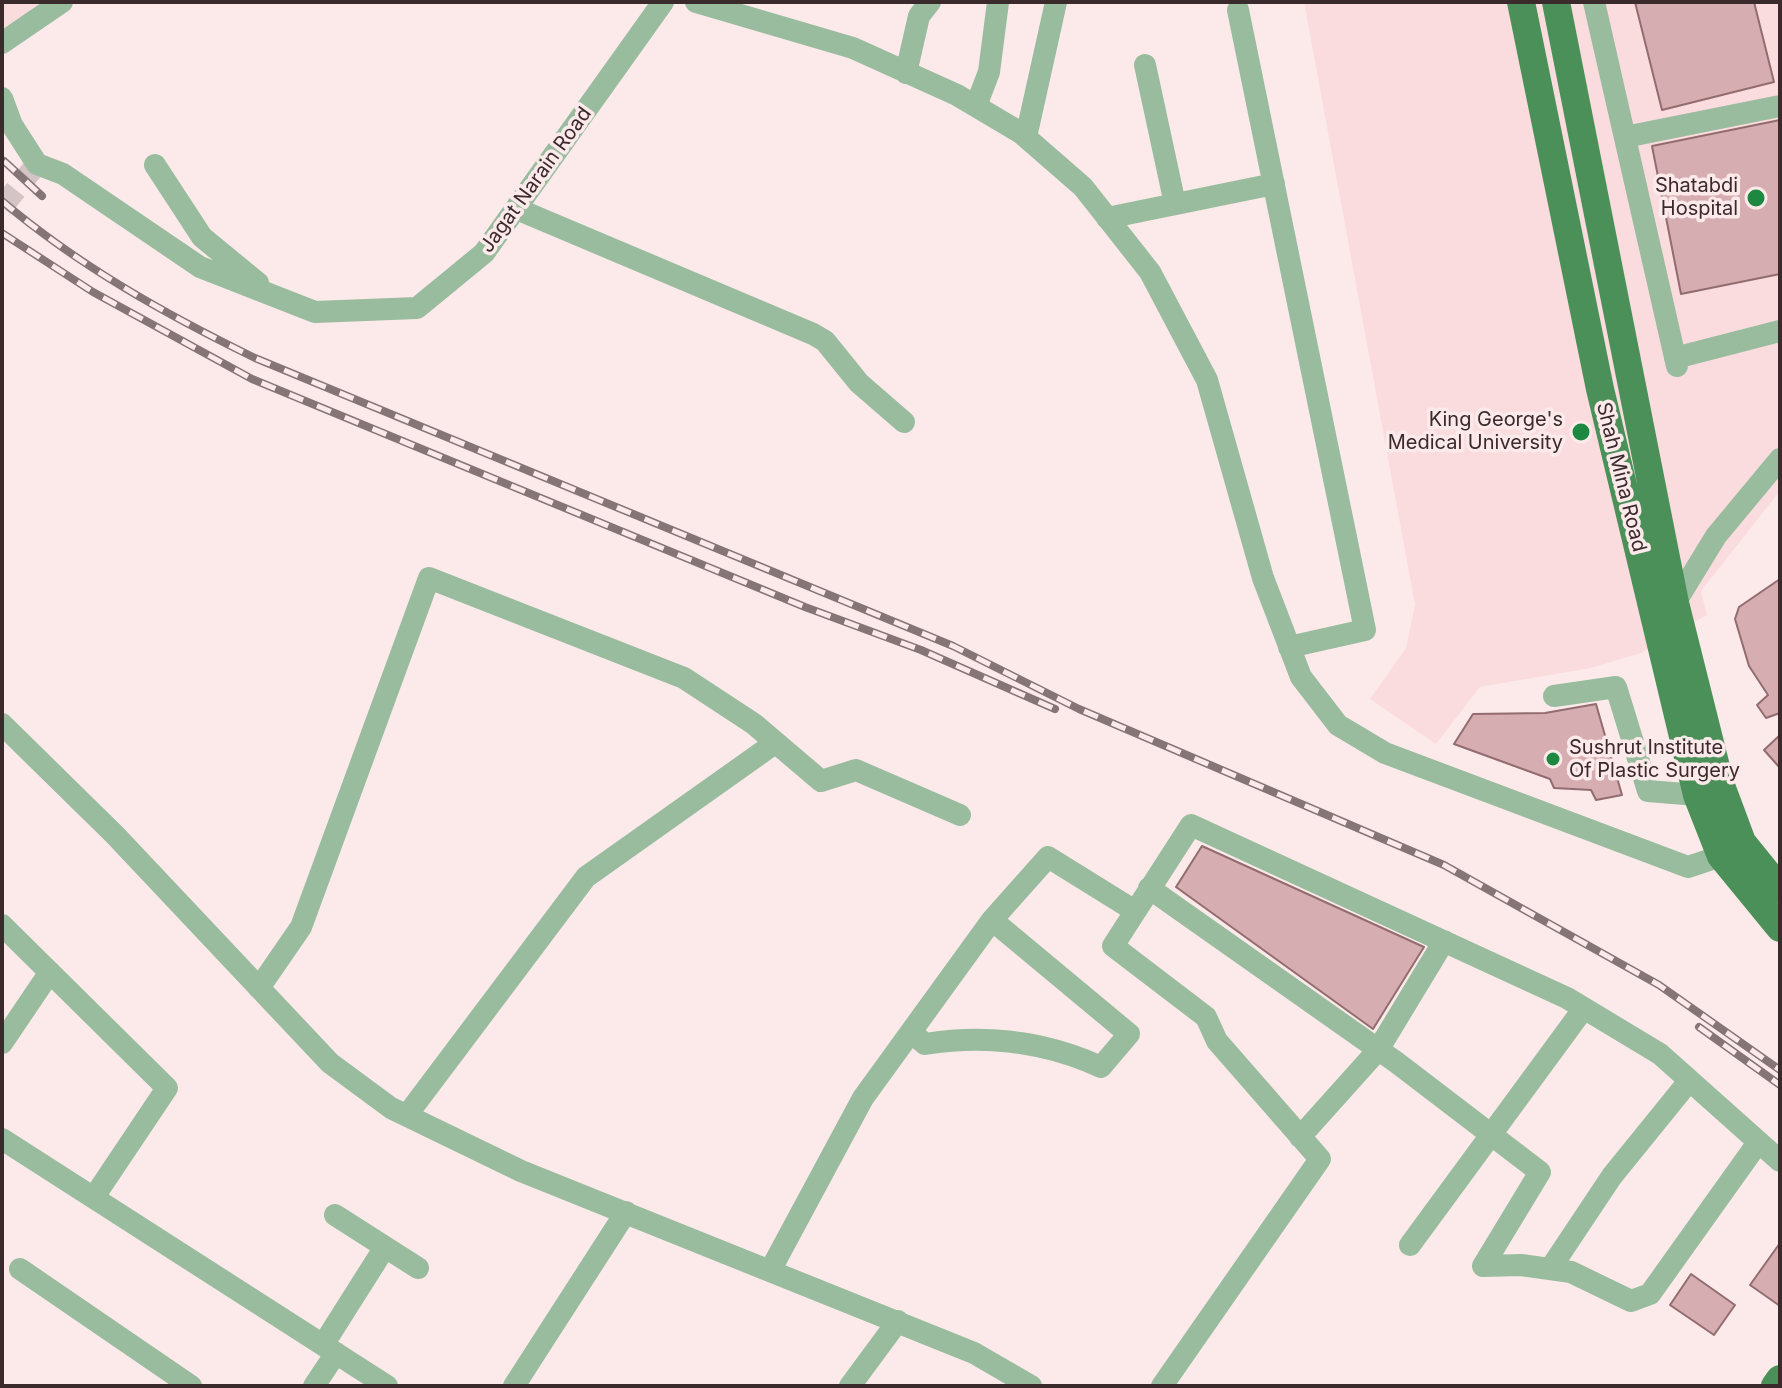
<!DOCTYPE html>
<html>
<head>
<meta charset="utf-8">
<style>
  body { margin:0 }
  #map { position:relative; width:1782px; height:1388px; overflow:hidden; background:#fceaeb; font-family:Inter,sans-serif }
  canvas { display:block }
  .frame { position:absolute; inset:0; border:4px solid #3a2a2b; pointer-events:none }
</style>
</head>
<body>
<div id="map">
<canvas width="1782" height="1388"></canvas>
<div class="frame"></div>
</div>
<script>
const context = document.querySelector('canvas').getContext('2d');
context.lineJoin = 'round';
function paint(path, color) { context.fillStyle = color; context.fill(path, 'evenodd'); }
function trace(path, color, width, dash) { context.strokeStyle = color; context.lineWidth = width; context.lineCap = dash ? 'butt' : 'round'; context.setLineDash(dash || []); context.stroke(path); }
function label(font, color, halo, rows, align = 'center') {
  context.font = font + ' Inter,sans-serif'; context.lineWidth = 7; context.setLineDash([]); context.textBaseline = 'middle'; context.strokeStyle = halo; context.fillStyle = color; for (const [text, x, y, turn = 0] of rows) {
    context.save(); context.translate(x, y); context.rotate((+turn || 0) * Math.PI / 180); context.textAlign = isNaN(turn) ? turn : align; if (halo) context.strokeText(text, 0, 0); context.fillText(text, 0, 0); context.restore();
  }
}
paint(new Path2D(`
  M2,2H45L2,29Z
  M1304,2H1780V491L1701,591L1707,615L1641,653L1591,668L1480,687L1436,744L1370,699L1406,648L1415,605Z`), '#fbdcde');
const building = new Path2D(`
  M1635,2H1754L1774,82L1662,110Z
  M1780,120V274L1681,294L1652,146Z
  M1780,579V713L1766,718L1757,705L1768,695L1749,666L1735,619L1739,607Z
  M1596,704L1622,795L1596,800L1591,790L1554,788L1550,779L1454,744L1473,714L1545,713Z
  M1780,735V768L1764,750Z
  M1202,846L1424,947L1373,1029L1176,887Z
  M1780,1243V1306L1750,1285Z
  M1691,1274L1735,1305L1714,1335L1670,1305Z`);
paint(building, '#d6adb0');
trace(building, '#926c6f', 2);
trace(new Path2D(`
  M2,207L32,170`), '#d5c4c5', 22, [22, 11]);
trace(new Path2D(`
  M696,2L853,48L957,95L1021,133L1083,187L1150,272L1207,380L1263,578L1301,677L1338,725L1385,753L1688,867L1721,856L1734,847
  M1594,2L1677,366
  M1238,10L1365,630L1289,647
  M2,43L62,2
  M1145,65L1175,204
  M906,73L919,16L930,2
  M2,98L12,125L37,164
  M976,106L989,72L998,2
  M1026,137L1056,2
  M1625,137L1780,106
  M37,164L63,174L200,267L315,312L417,308L484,253L663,2
  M155,165L202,237L258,283
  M517,209L813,334L825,341L859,383L904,422
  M1107,218L1274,184
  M1675,358L1780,331
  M1670,606L1675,603L1716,536L1780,459
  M1554,696L1616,687L1648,791L1697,795
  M2,724L115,835L330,1063L391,1108L521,1171L974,1353L1031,1386
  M1149,888L1396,1062L1540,1172L1483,1266
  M2,925L167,1088L94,1197
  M259,988L301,927L429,578L684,678L754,724L821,781L856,770L960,815
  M912,1033L925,1044C987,1034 1044,1041 1101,1067L1129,1034L992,920L1048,857L1135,911
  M2,1043L50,972
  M407,1115L586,877L775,743
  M1300,1137L1378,1050L1444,941
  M2,1139L387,1386
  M335,1215L418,1268
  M1410,1245L1584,1008
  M1483,1266L1521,1265L1571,1272L1631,1301L1650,1294L1757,1144
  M20,1269L191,1386
  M771,1269L863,1098L992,920
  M1550,1269L1612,1176L1689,1081
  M323,1345L385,1247
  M314,1386L336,1353
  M514,1386L626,1212
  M850,1386L898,1321
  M1162,1386L1320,1159L1217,1041L1206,1017L1113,946L1191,825L1567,998L1660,1054L1780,1161`), '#99bc9e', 22);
trace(new Path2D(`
  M1521,2L1600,389L1697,795L1721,856L1780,928
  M1556,2L1675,603L1720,783L1742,842L1780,889
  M1775,1386L1780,1379`), '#4b9059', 28);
const rail = new Path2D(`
  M4,161L42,196
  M2,201C79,266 165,314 255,358L953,646L1079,709L1444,865L1659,985L1780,1070
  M2,233L93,292L252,379L805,607L921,650L1055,709
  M1699,1027L1780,1085`);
trace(rail, '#867576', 8);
trace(rail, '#fceaeb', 5, [15]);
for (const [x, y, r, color] of [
  [1756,198,10,"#1d8940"],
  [1581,432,10,"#1d8940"],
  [1553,759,8,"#1d8940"]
]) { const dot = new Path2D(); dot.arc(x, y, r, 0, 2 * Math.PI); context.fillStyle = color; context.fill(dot); trace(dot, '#fceaeb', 3); }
label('20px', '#3a2a2b', '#fceaeb', [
  ["Jagat Narain Road",536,180,-54],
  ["Shah Mina Road",1621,477,76]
]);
label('20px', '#3a2a2b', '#fceaeb', [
  ["Shatabdi",1738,186],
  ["Hospital",1738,209],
  ["King George's",1563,420],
  ["Medical University",1563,443],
  ["Sushrut Institute",1569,748,"left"],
  ["Of Plastic Surgery",1569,771,"left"]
], 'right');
</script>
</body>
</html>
